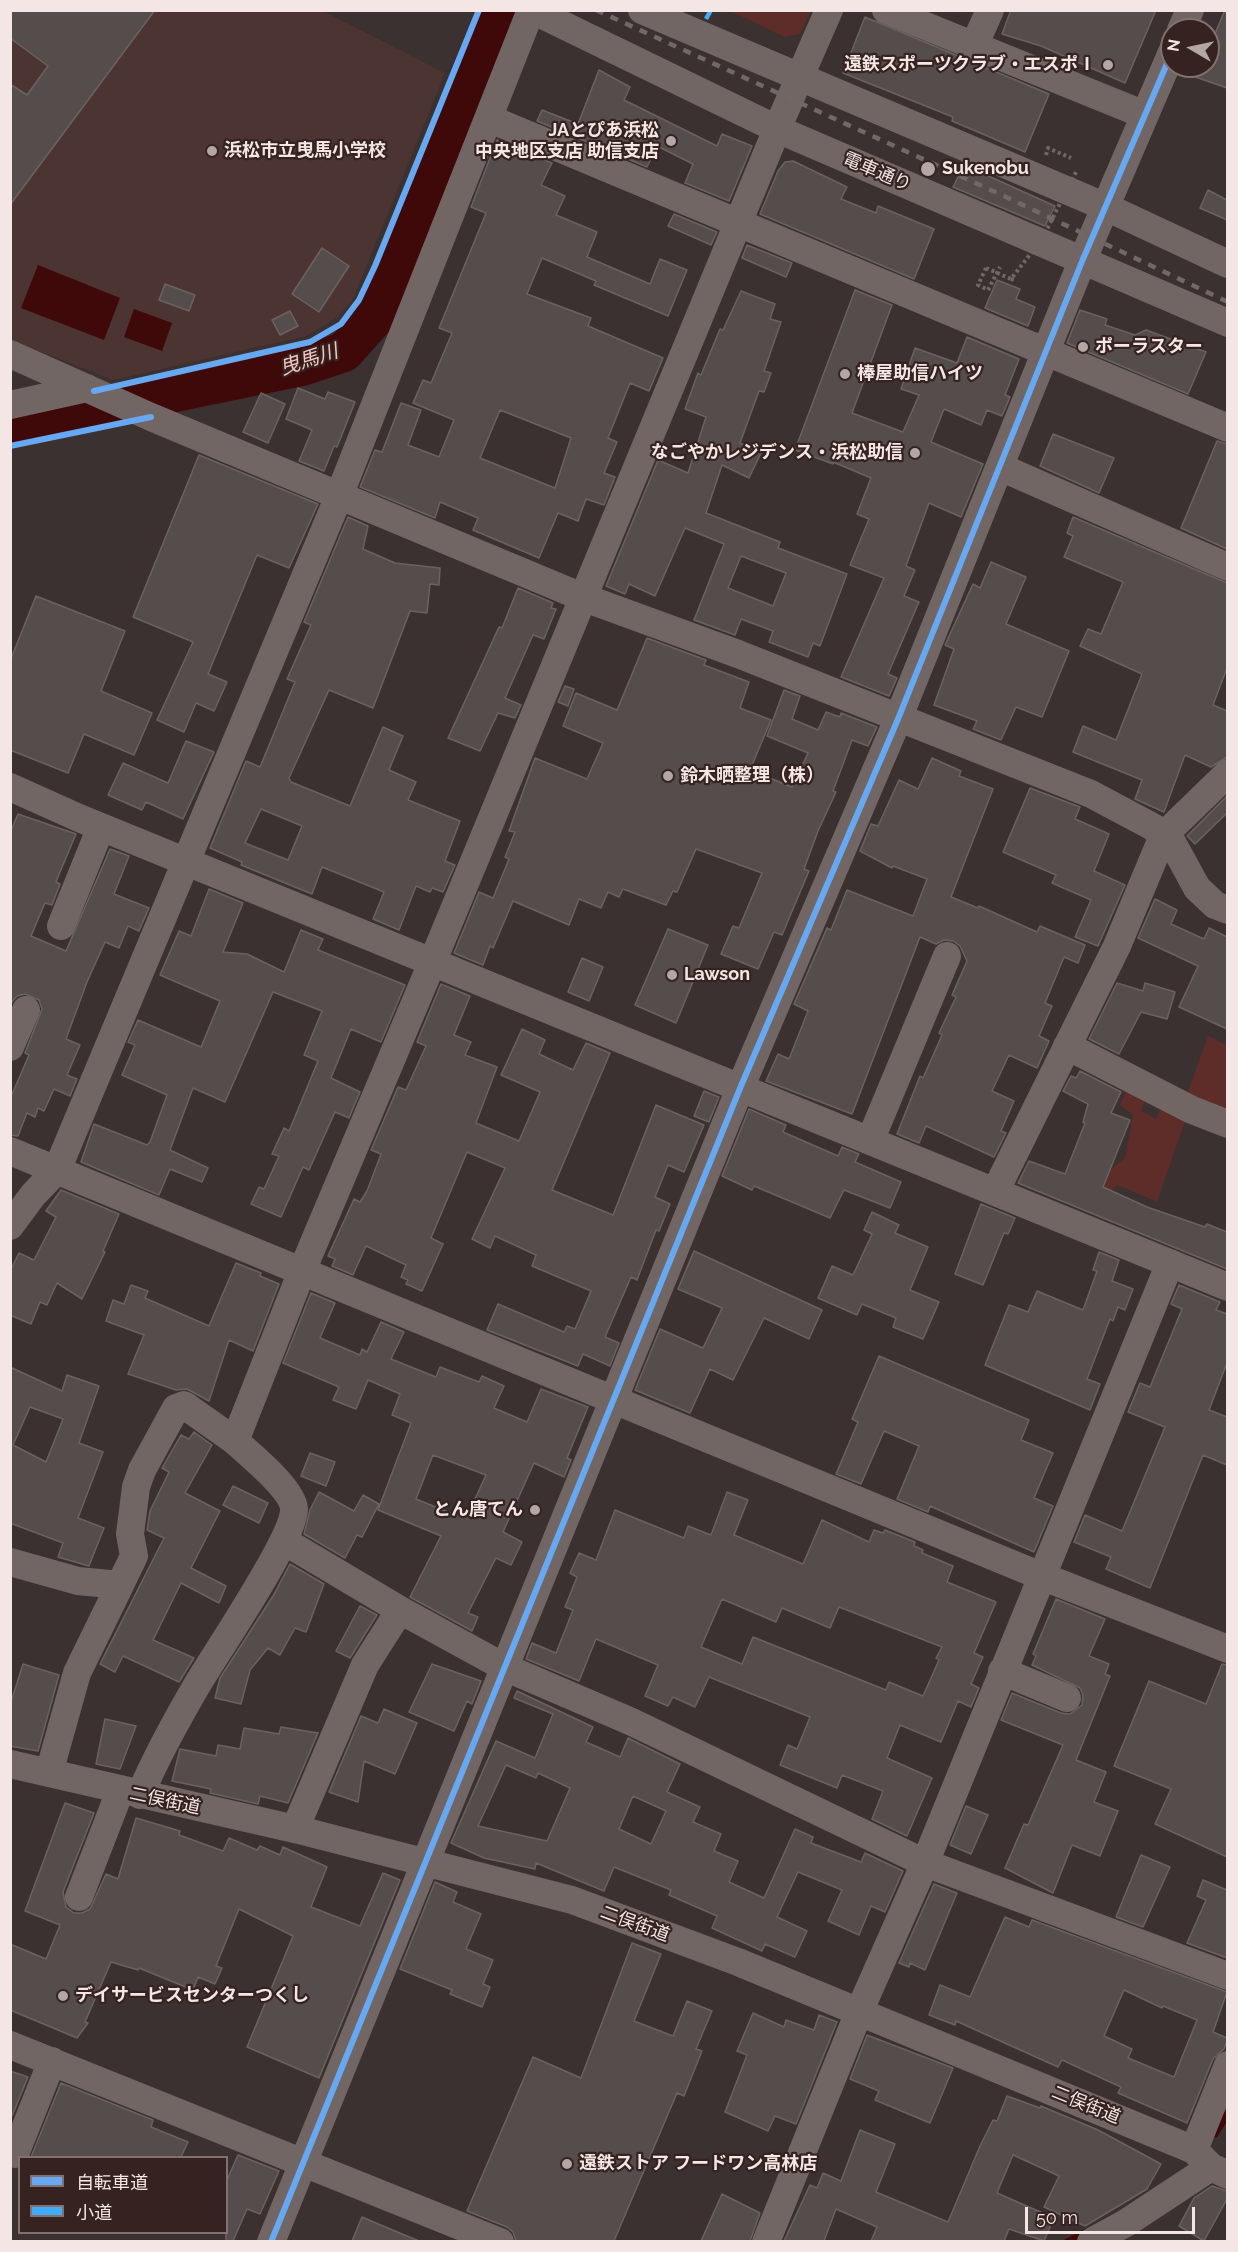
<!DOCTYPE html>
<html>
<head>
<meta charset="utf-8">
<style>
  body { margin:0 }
  #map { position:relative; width:1238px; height:2252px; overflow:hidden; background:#3b3130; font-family:Raleway,"Noto Sans JP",sans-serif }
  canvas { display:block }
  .frame { position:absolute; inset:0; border:12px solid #f3e6e4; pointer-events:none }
  .legend { position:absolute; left:18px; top:2156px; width:210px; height:78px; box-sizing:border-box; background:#362321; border:2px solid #82716f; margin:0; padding:8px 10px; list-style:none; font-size:18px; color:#f3e6e4 }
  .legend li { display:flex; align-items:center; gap:12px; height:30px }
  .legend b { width:30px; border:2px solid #82716f }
  .north { position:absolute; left:1160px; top:18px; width:60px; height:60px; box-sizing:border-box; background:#362321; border:2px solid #82716f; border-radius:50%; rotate:279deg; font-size:16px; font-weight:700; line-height:24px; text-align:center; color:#f3e6e4 }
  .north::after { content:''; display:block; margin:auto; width:21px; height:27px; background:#b3a7a5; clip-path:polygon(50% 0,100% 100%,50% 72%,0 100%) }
  .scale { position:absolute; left:1025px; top:2207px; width:170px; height:27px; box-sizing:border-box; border:3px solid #f3e6e4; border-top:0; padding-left:8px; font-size:18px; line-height:21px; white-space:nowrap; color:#f3e6e4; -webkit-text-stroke:4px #362321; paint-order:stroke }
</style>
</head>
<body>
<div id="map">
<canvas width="1238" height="2252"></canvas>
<div class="frame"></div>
<ul class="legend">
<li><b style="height:8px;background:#66a8f1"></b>自転車道</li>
<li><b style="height:8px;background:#42abf6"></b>小道</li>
</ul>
<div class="north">N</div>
<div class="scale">50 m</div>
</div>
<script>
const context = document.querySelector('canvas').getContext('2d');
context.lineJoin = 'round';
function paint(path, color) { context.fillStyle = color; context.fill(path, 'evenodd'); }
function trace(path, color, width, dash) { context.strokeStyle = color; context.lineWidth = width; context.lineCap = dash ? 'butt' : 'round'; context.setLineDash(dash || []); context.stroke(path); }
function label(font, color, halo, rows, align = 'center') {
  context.font = font + ' Raleway,"Noto Sans JP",sans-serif'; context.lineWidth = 4.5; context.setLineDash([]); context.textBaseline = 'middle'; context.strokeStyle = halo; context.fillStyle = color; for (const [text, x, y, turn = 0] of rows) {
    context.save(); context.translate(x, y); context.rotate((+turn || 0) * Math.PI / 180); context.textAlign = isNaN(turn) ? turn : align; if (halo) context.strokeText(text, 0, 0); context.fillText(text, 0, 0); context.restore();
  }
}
paint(new Path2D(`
  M10,11H323L445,73L353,299L338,317L306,336L113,380L11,340Z`), '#4c3432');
paint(new Path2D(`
  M730,11L811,10V11L800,34L785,37Z
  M1208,1036L1227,1045V1115L1186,1097Z
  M1130,1083L1146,1097L1141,1111L1156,1119L1164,1102L1187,1115L1157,1202L1118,1185L1110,1191L1091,1186L1125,1158L1133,1115L1120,1105Z`), '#5e2d29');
paint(new Path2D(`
  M38,265L120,298L104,340L21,308Z
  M134,309L172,323L162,351L124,337Z`), '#3f090a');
trace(new Path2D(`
  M1215,2134L1228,2113
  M1067,2242L1086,2232`), '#3f090a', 7);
trace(new Path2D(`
  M10,426L302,366L344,352L378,314L502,10`), '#3f090a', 40);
const building = new Path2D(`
  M10,10H155L10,205V84L27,95L48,66L10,38Z
  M1011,10H1156L1125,83L1041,46L1002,34Z
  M1225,10H1227V88L1181,72L1184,66H1208V50Z
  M865,17L1049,94L1025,152L952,121L953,117L843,73Z
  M599,70L630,87L624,100L717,146L722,134L752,146L729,201L685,183L693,164L657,146L647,167L537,121L542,110L578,124Z
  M497,140L552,163L541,185L565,196L556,215L597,232L587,257L650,284L660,259L687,270L668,316L594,285L596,281L542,258L527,294L591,318L588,326L663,358L649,391L630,383L608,438L617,442L604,473L615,477L604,505L586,499L578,521L558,513L539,558L473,530L478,518L440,502L435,518L360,487L375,450L382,452L401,403L421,410L408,445L439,457L454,420L413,403L423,380L431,383L452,333L439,328L486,213L471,207ZM500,410L571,438L555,488L480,458Z
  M793,161L847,187L841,199L876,213L878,206L934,229L914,279L760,214L778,171L785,162Z
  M964,165L1055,206L1045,226L953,187Z
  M1208,190L1227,200V220L1200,208Z
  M674,214L717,232L711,245L668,226Z
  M747,245L792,263L786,277L742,258Z
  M322,248L349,266L319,312L292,294Z
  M997,280L1020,289L1016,299L1035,307L1028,326L985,308Z
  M165,284L195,295L189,311L159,300Z
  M855,290L892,305L852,413L903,432L919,395L901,389L915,348L957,363L967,337L1019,359L1005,395L1010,397L1002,416L987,410L981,425L944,409L931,442L983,464L961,517L929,503L906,566L915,570L904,596L919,602L888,674L897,678L889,696L841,677L884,578L850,565L869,519L857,514L871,478L833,462V464L795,450Z
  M741,291L775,304L770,319L781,322L764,371L771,373L764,392L759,391L740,443L761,453L749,478L722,465L706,513L780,542L778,548L847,574L820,646L813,643L808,657L769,642L773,631L741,619L735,635L694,620L724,544L685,528L655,596L629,584L625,594L606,586L658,460L688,473L706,417L685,409L698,373L701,375L720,329L723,330ZM741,556L786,573L773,606L728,588Z
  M1080,310L1107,319L1105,325L1135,335L1146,330L1206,352L1188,394L1067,343Z
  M290,311L298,326L280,335L272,320Z
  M298,388L325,399L328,392L355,402L337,447L334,446L324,471L299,461L312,430L286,419Z
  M261,393L285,404L268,443L243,432Z
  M1053,434L1114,458L1099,493L1040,466Z
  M1217,441L1227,444V549L1181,528Z
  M199,455L318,504L289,568L257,555L208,674L227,682L214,711L196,703L184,732L157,720L193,642L133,617Z
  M348,517L368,526L363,549L395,563L440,568L439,585L430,584L427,613L410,611L373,708L329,690L289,778L291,782L350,806L383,727L403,736L389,770L416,782L408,800L460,821L445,861L455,865L443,892L432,888L430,892L416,886L399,930L373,919L384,892L322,867L312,894L241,865L242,862L210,848L246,761L260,767L279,721L295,682L287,679L311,625L304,622ZM261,809L302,826L288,860L245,843Z
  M1073,517L1227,583V668L1213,705L1227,711V757L1211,767L1185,755L1164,812L1135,799L1142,780L1073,752L1083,726L1116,740L1142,674L1080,646L1088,629L1101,634L1123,582L1064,557L1073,536L1067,533Z
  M991,562L1026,577L1006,624L1069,651L1042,717L1016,707L1001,740L973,729L977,721L934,705L954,649L945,645L973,584L980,588Z
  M518,588L553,603L551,608L556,609L544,639L533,635L505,698L521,705L515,718L498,713L480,751L448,738L499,627L502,628Z
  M36,596L125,631L101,691L152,713L134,755L84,734L68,773L10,750V661Z
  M647,638L706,660L704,665L749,682L740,708L771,720L750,770L792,787L808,753L767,736L784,690L800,696L792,719L818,730L826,712L840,717L841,713L877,727L868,746L852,740L833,791L836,792L818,831L804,869L809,871L782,935L774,932L758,969L721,954L733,926L739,928L762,873L696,849L677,892L673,891L666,905L623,889L619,897L608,892L601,908L579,899L569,925L513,901L493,948L490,946L483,965L454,953L479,892L493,898L509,859L505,857L515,832L509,831L535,758L587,779L603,743L563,726L576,693L617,710Z
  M565,686L574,689L568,706L558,702Z
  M186,741L214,752L183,819L146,802L142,810L108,795L123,763L168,783Z
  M932,758L961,771L959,776L993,789L951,897L978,908L979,906L1037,932L1040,926L1085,945L1078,963L1064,957L1045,1003L1052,1006L1039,1036L1049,1041L1037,1068L1009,1055L992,1091L1014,1101L1001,1131L1006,1133L994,1157L926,1126L919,1143L897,1134L920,1076L923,1078L942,1035L939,1033L956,997L952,995L967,961L960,946L953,941L944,940L936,944L920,937L852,1114L766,1081L778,1054L789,1059L808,1011L794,1004L827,928L831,930L847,890L913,916L927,879L893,866L892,868L860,851L871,824L878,826L899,780L918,789Z
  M1030,788L1080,807L1075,819L1109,834L1094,871L1125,885L1098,946L1075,937L1091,900L1052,883L1056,875L1003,852Z
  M1227,796V813L1195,844L1187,836Z
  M18,814L76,834L60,872L56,882L60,884L52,905L45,903L31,936L66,951L110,849L129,856L114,894L149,908L139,931L128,926L119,948L105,942L87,982L66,1039L80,1045L67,1075L77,1079L70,1096L54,1089L44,1111L38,1108L35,1117L27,1113L18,1136L10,1135V1099L29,1055L25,1053L42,1009L39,1000L25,994L17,996L10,1004V833Z
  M209,889L243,903L223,952L247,954L284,972L301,930L323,939L318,950L405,985L381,1042L351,1029L331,1078L360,1092L349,1118L335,1112L309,1170L303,1167L281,1217L251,1204L259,1187L264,1189L279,1156L272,1154L284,1128L289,1131L318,1061L304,1055L322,1011L273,992L225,1102L193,1088L170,1150L208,1168L202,1182L170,1169L159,1195L81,1162L94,1124L147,1145L150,1142L167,1095L122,1075L135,1045L128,1042L138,1020L201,1047L220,1001L160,975L179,931L191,936Z
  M1155,899L1177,910L1171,924L1204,939L1209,928L1227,937V1029L1179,1007L1198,966L1138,938Z
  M668,929L708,945L676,1023L635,1005Z
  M582,958L603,967L589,1001L568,992Z
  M1117,983L1143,991L1145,983L1175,992L1167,1019L1141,1012L1119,1054L1089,1039Z
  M441,984L470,996L454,1035L471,1042L465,1055L497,1067L476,1123L519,1141L540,1092L501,1075L522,1029L545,1040L539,1054L573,1070L586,1043L610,1053L552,1190L613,1215L656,1105L704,1125L684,1172L668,1165L655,1197L670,1204L659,1231L656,1230L637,1280L631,1277L605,1337L619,1343L610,1366L583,1354L578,1366L487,1330L498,1304L564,1332L567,1326L575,1329L591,1291L532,1266L536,1255L495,1236L490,1248L472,1239L505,1168L467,1152L431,1238L443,1244L422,1291L406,1284L408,1280L401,1277L406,1265L366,1246L353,1275L332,1266L335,1259L328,1256L354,1199L360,1202L367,1191L381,1154L371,1150L398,1087L406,1090L426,1046L417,1042Z
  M1080,1071L1121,1092L1111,1113L1130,1120L1103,1187L1147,1207L1205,1227L1207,1224L1227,1232V1269L1018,1183L1029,1161L1065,1174L1085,1123L1083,1122L1088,1104L1063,1091L1071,1076L1076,1078Z
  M704,1091L719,1097L709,1122L694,1116Z
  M749,1109L786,1125L783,1132L838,1156L842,1147L859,1154L855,1162L901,1182L890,1208L844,1190L830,1218L754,1186L752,1190L722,1176Z
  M61,1190L119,1214L103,1251L105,1252L82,1299L57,1283L47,1305L40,1302L31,1324L10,1315V1271L19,1253L34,1260L56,1217L46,1211Z
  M981,1204L1015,1218L1008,1234L1004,1233L983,1285L955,1274Z
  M872,1212L899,1225L895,1233L928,1247L910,1290L939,1302L923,1339L893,1327L896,1318L862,1304L857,1315L818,1298L832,1266L853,1275L872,1234L864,1230Z
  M694,1251L822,1310L809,1339L764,1318L733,1380L710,1369L690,1413L635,1390L660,1329L703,1348L722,1308L678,1289Z
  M1099,1252L1119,1260L1112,1281L1133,1289L1125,1310L1118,1307L1113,1321L1110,1319L1087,1379L1100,1384L1090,1410L985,1365L1009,1305L1028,1312L1037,1291L1083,1310L1097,1271L1093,1270Z
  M236,1263L261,1273L260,1276L279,1284L253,1351L229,1340L209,1401L187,1389L176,1390L128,1374L144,1335L106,1321L113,1300L124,1304L131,1285L148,1291L145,1298L209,1326Z
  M1179,1285L1220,1302L1216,1310L1227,1314V1363L1209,1410L1227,1417V1465L1203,1455L1150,1588L1106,1569L1111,1557L1074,1542L1085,1515L1122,1531L1165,1427L1128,1412L1140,1383L1150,1387L1182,1309L1171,1304Z
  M311,1293L335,1303L320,1338L360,1355L362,1349L367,1352L381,1322L404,1332L391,1359L436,1377L440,1367L479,1382L482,1376L504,1386L494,1408L527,1422L541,1389L588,1407L567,1458L571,1460L564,1477L534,1463L503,1532L522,1542L511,1565L496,1558L468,1613L478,1617L472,1631L410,1597L441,1536L378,1510L411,1423L392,1415L400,1394L368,1380L356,1409L333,1400L339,1387L283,1363ZM433,1455L486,1475L469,1512L457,1506L453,1514L416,1499Z
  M879,1356L1029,1420L1021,1440L1053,1453L1034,1498L1053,1506L1034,1552L930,1506L928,1512L897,1499L919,1446L884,1431L861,1484L836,1474L858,1422L852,1419Z
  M10,1367L62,1391L67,1375L99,1386L79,1443L103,1452L78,1518L104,1528L89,1566L58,1557L63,1543L10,1523ZM30,1407L63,1419L46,1462L13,1445Z
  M194,1432L212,1445L185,1493L220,1511L191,1568L226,1586L219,1603L181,1583L153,1640L194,1658L179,1682L123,1656L115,1672L100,1664L164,1538L147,1530L150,1511L169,1472L162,1468L181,1435L189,1439Z
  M310,1453L335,1462L326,1486L301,1476Z
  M233,1486L268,1503L259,1523L223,1505Z
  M319,1492L354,1511L363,1495L379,1504L362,1537L357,1535L345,1558L304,1534L310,1510Z
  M727,1492L748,1500L734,1535L803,1564L822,1520L869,1542L874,1530L883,1533L885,1530L915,1542L914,1546L923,1550L922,1553L953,1566L947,1582L996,1602L974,1653L983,1657L971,1684L979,1688L971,1707L958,1701L941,1742L900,1725L887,1758L932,1778L907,1836L872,1819L883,1791L842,1775L837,1788L780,1765L788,1745L797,1749L810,1717L709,1677L695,1707L673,1697L668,1706L645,1696L658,1665L596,1639L579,1681L526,1659L532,1643L556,1653L573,1610L565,1607L577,1577L570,1573L579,1553L596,1560L615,1510L684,1538L688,1526L711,1535ZM722,1599L776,1622L782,1608L830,1628L839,1607L942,1647L936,1658L939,1660L923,1696L889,1682L886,1690L753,1637L742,1664L701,1647Z
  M290,1564L324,1584L306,1632L295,1628L280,1655L268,1648L250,1670L241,1704L215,1698L220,1678L273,1596Z
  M1056,1599L1105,1619L1089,1656L1109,1664L1105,1674L1110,1676L1076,1760L1106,1772L1094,1802L1118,1811L1100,1856L1072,1845L1053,1893L1005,1868L1024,1824L1028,1825L1063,1745L1001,1720L1012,1693L1061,1713L1070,1714L1082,1705L1083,1695L1080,1688L1032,1665L1036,1656L1033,1654Z
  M360,1606L377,1615L350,1658L336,1651Z
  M23,1664L59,1675L38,1751L10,1746V1705Z
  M432,1664L481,1681L472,1704L467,1701L454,1731L409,1712Z
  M1222,1664L1227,1665V1857L1155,1824L1171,1789L1114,1766L1149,1681L1206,1704Z
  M517,1691L593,1727L586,1742L620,1757L628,1738L680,1764L667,1792L700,1807L693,1822L721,1834L714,1851L738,1861L729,1882L764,1898L795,1829L813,1837L811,1843L861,1862L865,1853L903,1871L885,1912L871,1906L859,1935L828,1921L842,1890L798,1872L777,1917L807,1931L795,1957L765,1944L762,1951L712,1928L717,1916L669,1895L671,1890L614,1867L604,1891L536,1863L535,1869L484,1858L451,1843L496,1741L535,1758L553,1714L514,1698ZM506,1765L536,1778L538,1773L570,1788L547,1841L478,1826ZM633,1796L666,1811L651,1844L619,1829Z
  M384,1709L417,1723L395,1774L364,1761L358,1802L329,1792L361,1716L378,1723Z
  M105,1719L136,1726L120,1769L96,1764Z
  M281,1727L318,1733L288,1803L260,1796L258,1804L210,1793L211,1789L172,1781L180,1749L216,1756L218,1745L240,1749L244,1728L279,1734Z
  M65,1803L94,1813L63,1892L66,1907L74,1913H82L90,1909L106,1874L118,1879L136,1818L180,1831L179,1835L223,1851L229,1838L257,1850L260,1846L280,1855L283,1847L327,1867L311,1907L360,1926L383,1873L400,1880L319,2078L247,2047L293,1936L239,1909L216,1966L222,1968L215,1984L198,1977L193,1990L139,1968L138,1970L111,1962L85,2022L88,2023L77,2038L10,2010V1944L46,1959L60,1925L25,1911Z
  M966,1806L988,1815L971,1854L950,1845Z
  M1141,1855L1170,1867L1143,1927L1116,1917Z
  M1203,1880L1227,1890V1958L1187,1943L1206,1900L1197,1896Z
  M435,1882L457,1892L453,1902L481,1914L466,1949L493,1960L483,1984L490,1987L482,2007L450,1994L452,1990L400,1969Z
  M934,1884L957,1893L925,1970L910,1963L909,1967L899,1963Z
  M1005,1917L1029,1927L1032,1920L1227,1992L1213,2032L1227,2038V2041L1224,2049L1213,2059L1187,2123L1118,2093L1121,2087L1062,2060L1058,2067L956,2021L955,2025L929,2015L940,1985L970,1997ZM1124,1990L1162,2008L1163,2006L1197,2020L1174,2077L1128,2058L1132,2049L1104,2036Z
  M632,1943L661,1954L634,2021L673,2036L687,2001L712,2011L696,2049L702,2051L684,2096L677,2093L614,2241H516L513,2232L507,2227L467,2211L533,2057L581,2078Z
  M753,2013L784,2027L786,2020L814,2030L819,2015L837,2022L796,2124L775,2116L768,2131L725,2112L747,2055L737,2051Z
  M867,2035L953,2068L930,2123L875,2100L879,2091L850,2079Z
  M10,2071L28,2077L12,2116L10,2115Z
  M61,2083L153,2120L151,2127L188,2142L181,2157H31Z
  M1007,2096L1040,2108L1041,2106L1098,2130L1161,2164L1147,2189L1085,2226L1044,2207L1059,2176L1013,2155L997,2193L1054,2218L1044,2241L1009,2229L1004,2241H871L877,2227L836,2209L824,2241H784L810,2185L817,2188L823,2173L841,2181L860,2130L895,2144L876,2192L948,2222L980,2146L993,2120L997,2121Z
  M238,2155L279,2171L260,2214L247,2209L233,2241H226V2182Z
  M1212,2186L1227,2191V2199L1204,2241L1179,2226L1194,2198Z
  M722,2194L760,2213L750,2241H701Z
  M362,2217L383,2226L419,2241H352Z`);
paint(building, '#554d4c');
trace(building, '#6b6260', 1.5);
trace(new Path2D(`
  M1046,155L1048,148L1071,158
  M986,268L978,285L988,290L1000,267
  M1011,279L1014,280`), '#716766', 4, [3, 3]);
trace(new Path2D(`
  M532,10L777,129L1228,323
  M642,10L1106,207L1228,264
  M886,10L1145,115
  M1181,30L1190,10
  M974,46L990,10
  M490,119L1228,428
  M10,354L151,417L582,597L738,654L1091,794L1153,827L1173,844L1197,888L1215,905L1228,910
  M10,405L87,388
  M1000,467L1228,567
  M10,787L79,818L1228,1287
  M61,926L101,827
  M1067,1046L1192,1110L1228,1124
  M10,1047L26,1010
  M870,1141L947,956
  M10,1151L1041,1576L1228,1649
  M995,1192L1117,946L1163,836L1228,773
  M10,1226L33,1195L57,1170L339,496L531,10
  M284,1541L400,1610L365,1665L295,1829
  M10,1562L78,1581L120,1585L134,1556L130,1534L136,1487L142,1470L176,1408L184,1405L235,1441
  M400,1610L504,1667L632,1722L925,1863L1228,1976
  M1002,1671L1067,1698
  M10,1764L295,1829L572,1900L738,1962L1194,2150L1211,2167L1228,2175
  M49,1773L77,1673L120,1585
  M140,1795C156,1757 176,1721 197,1685C215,1654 295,1538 294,1509C293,1489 250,1455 235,1441L302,1271L432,963L777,129L829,10
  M79,1897L120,1791
  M10,2045L500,2242
  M1194,2150L1228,2065
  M15,2154L52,2061
  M271,2242L741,1086L898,719L1083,259L1172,52
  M766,2242L859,2012L925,1863L1170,1263
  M1091,2242L1126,2223L1211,2167`), '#726664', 28);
trace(new Path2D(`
  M596,10L1004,196L1228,302`), '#726867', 4.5, [8, 8]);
trace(new Path2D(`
  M986,268L1011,279L1042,239L1076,172`), '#716766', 4, [3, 3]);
trace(new Path2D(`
  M706,19L711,10`), '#42abf6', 4.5, [9, 4.5]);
trace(new Path2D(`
  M94,391L310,342L341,324L359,300L375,266L479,10
  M10,446L151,417
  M271,2242L741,1086L898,719L1083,259L1172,52`), '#66a8f1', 6);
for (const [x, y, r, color] of [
  [1108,65,6,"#b3a7a5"],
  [671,141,6,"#b3a7a5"],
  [212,151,6,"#b3a7a5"],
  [928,169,8,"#b3a7a5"],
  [1083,347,6,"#b3a7a5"],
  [845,374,6,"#b3a7a5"],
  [915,453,6,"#b3a7a5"],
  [668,776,6,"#b3a7a5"],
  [672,975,6,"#b3a7a5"],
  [535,1510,6,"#b3a7a5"],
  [63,1996,6,"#b3a7a5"],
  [567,2164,6,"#b3a7a5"]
]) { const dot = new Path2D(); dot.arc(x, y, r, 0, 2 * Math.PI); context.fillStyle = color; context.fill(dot); trace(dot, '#362321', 2); }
label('bold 18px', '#f3e6e4', '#362321', [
  ["遠鉄スポーツクラブ・エスポⅠ",1096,65,"right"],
  ["JAとぴあ浜松",659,131,"right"],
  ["中央地区支店 助信支店",659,152,"right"],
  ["浜松市立曳馬小学校",224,151],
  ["Sukenobu",942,169],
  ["ポーラスター",1095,347],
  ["棒屋助信ハイツ",857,374],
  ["なごやかレジデンス・浜松助信",903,453,"right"],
  ["鈴木晒整理（株）",680,776],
  ["Lawson",684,975],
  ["とん唐てん",523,1510,"right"],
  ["デイサービスセンターつくし",75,1996],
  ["遠鉄ストア フードワン高林店",579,2164]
], 'left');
label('18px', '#f3e6e4', '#362321', [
  ["電車通り",877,172,23],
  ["二俣街道",165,1801,12],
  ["二俣街道",635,1924,20],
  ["二俣街道",1086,2105,22]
]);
label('italic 20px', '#f5c6c0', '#362321', [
  ["曳馬川",309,360,-18]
]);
</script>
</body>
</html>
